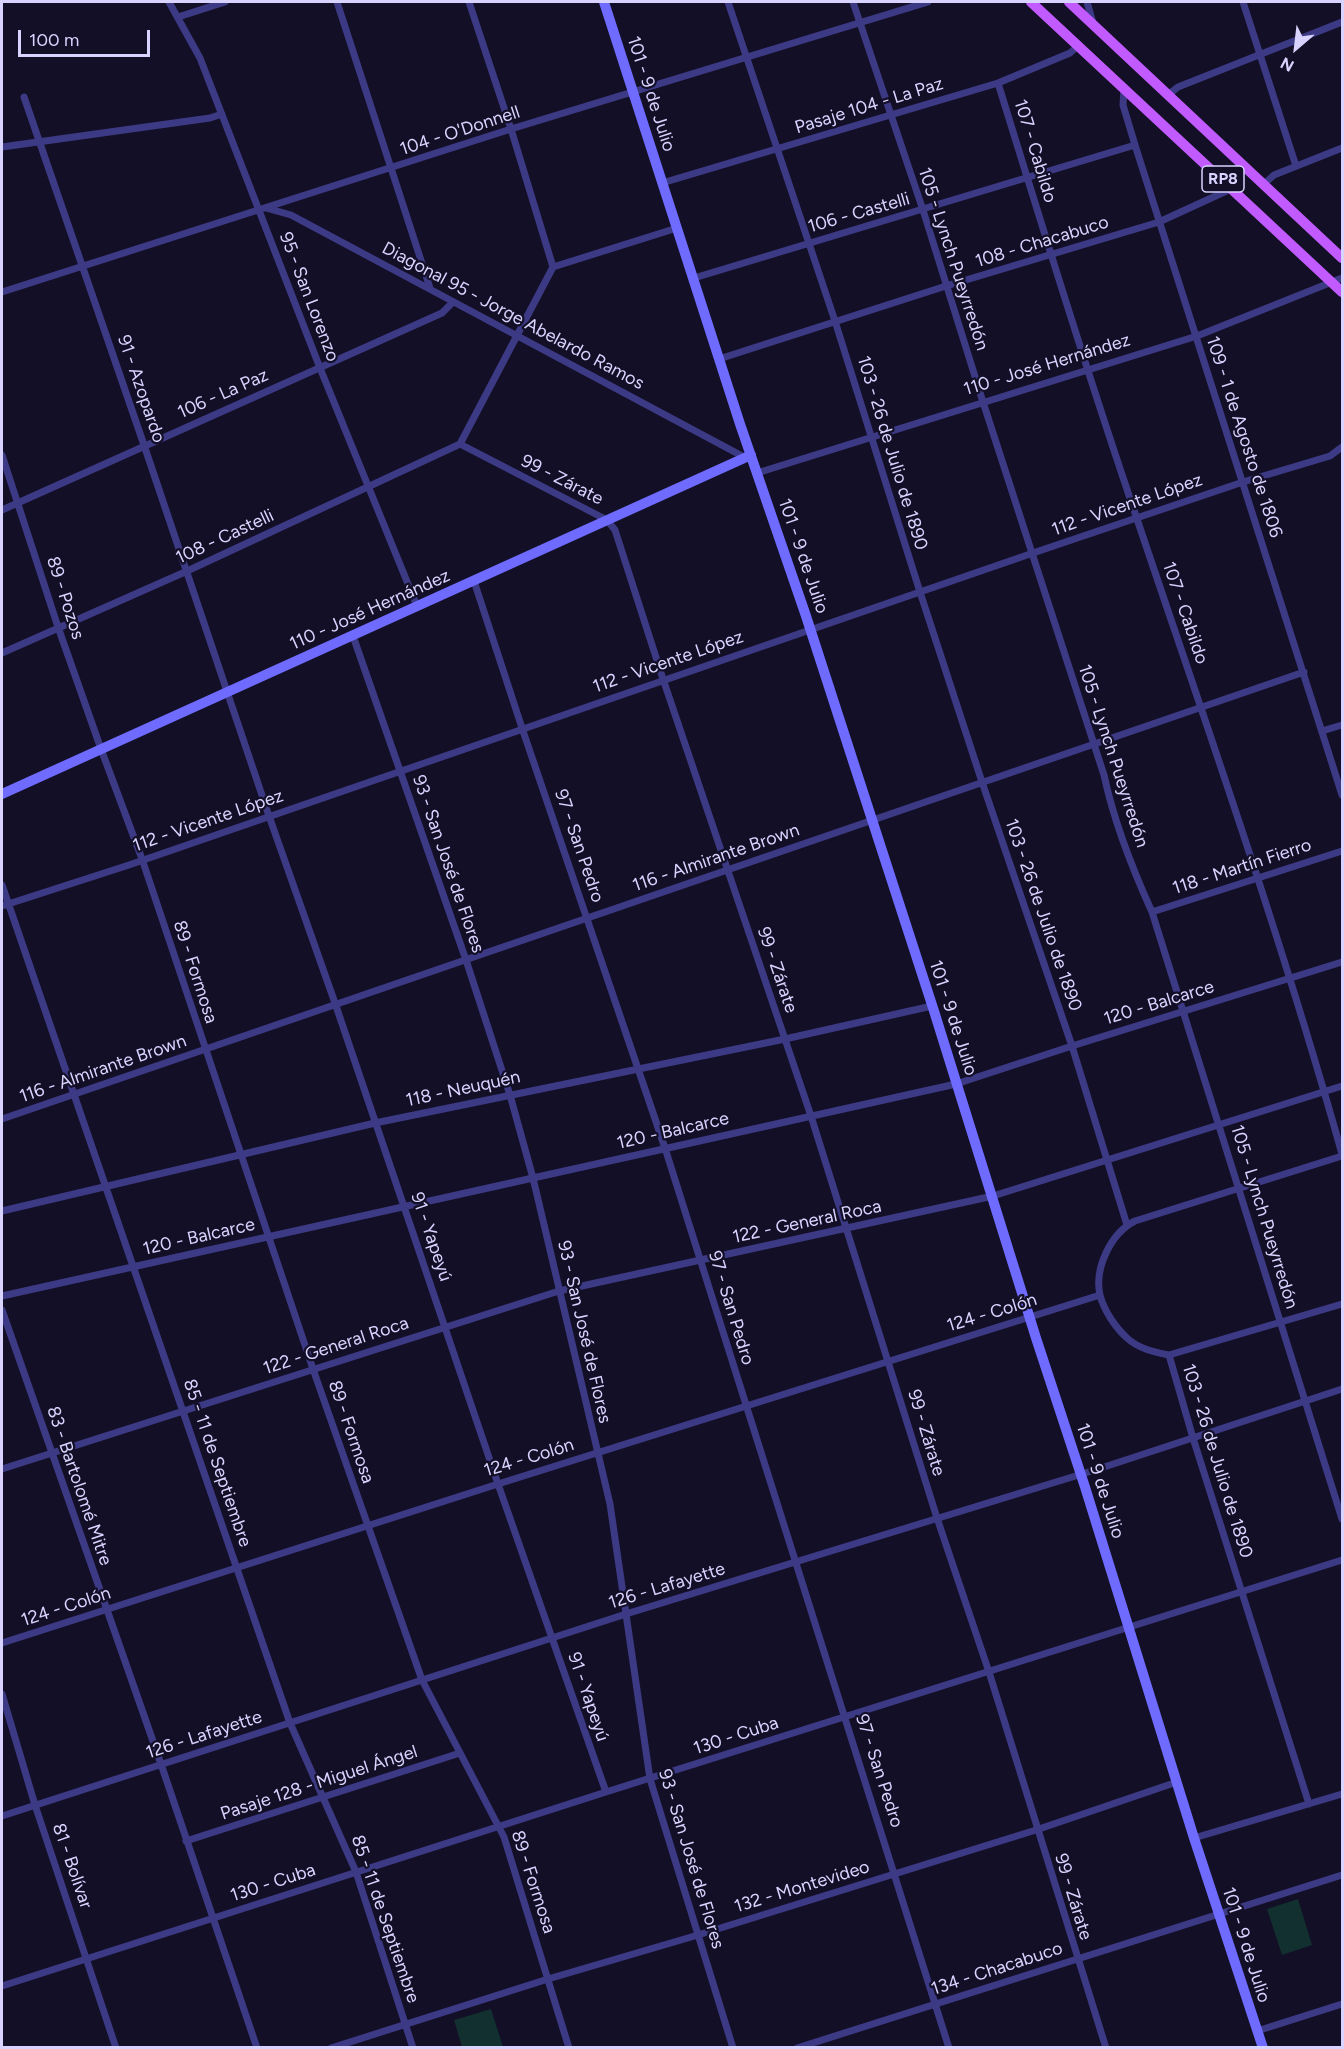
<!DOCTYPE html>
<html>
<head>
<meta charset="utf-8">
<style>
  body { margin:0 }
  #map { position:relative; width:1344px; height:2049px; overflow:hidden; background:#130f26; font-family:Figtree,sans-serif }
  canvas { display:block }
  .frame { position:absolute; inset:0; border:3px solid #d9d4ff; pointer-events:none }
  .north { position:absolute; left:1266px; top:18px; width:60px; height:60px; -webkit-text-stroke:4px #130f26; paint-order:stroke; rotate:208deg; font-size:16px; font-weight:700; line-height:24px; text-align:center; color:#d9d4ff }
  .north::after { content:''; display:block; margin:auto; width:21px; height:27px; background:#d9d4ff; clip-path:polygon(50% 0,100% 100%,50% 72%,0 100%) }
  .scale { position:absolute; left:18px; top:30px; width:132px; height:27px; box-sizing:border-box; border:3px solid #d9d4ff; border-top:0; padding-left:8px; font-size:18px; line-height:21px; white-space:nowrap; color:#d9d4ff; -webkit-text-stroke:4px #130f26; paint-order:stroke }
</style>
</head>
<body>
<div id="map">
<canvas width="1344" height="2049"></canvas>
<div class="frame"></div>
<div class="north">N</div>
<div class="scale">100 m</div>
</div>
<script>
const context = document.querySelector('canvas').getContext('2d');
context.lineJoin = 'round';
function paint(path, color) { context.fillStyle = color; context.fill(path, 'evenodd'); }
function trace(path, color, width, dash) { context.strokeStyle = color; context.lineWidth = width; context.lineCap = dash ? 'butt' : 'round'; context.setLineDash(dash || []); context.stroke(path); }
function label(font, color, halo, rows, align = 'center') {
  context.font = font + ' Figtree,sans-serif'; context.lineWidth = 4.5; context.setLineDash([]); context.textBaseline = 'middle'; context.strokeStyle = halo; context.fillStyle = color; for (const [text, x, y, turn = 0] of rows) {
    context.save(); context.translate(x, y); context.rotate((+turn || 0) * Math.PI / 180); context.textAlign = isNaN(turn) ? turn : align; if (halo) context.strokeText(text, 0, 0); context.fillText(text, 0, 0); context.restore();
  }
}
paint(new Path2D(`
  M1298,1899L1312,1945L1282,1955L1267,1909Z
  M491,2009L503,2047H462L454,2020Z`), '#12302f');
trace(new Path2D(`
  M169,2L200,58L320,368L417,606
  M337,2L430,288
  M728,2L835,321L920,592L982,782L1072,1046L1127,1225
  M853,2L923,210L983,402L1104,775C1114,822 1132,868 1152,912L1342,1519
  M1087,2L1093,23
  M1243,2L1296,166
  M178,17L225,2
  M998,83C1043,229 1088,375 1137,519C1208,730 1282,940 1342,1154
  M1124,88L1123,105L1135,145L1342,795
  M1168,95L1178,87L1342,22
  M24,97L144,445L269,816L335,1003L498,1484L606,1792
  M2,147L210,118L222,114
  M662,183L998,83L1070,53L1079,45
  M1264,184L1274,175L1342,148
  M266,208L291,215L744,457
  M553,267L677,228
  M694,278L1135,145
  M2,292L511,129L928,2
  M719,359L946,286L1159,222L1233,188
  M460,444L607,520L615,530L663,679L811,1116L937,1518L989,1672L1106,2048
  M460,444L553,267L511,129L469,2
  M2,455L58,627L101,749L142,859L313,1369L422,1680L504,1837L569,2048
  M757,473L1197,336L1342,278
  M2,510L442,313L453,302
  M474,581L522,728L665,1148L949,2048
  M353,636L466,960L510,1095L533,1178L610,1504L650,1779L733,2048
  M2,653L185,572L460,444
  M1322,731L1342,725
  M2,885L290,1723L356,1872L413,2048
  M2,906L129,865L1033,553L1243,482L1330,456L1342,447
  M1152,912L1342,851
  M2,1119L1304,672
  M1342,1156L1135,1221C1111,1233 1094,1268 1100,1295C1104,1311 1116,1328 1127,1338C1139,1349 1154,1352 1169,1355L1342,1304
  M2,1211L375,1123L785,1039L932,1006
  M2,1296L956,1084L1072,1046L1342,962
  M2,1310L161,1764L257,2048
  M1169,1355L1193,1438L1309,1804
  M2,1469L559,1291L993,1196L1342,1086
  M2,1643L498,1484L1100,1295
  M2,1694L35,1805L116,2048
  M2,1816L626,1614L1095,1470L1342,1389
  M1194,1838L1342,1794
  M186,1841L460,1753
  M2,1986L606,1792L1342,1560
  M1257,2031L1342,2004
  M331,2048L548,1979L698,1935L1036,1830L1177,1782
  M797,2048L1342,1875`), '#3d3a85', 7);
trace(new Path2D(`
  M604,2L740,424L806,616L934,1011L1036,1338L1085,1487L1194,1838L1263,2048
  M2,794L751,455`), '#6f6bff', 10);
trace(new Path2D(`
  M1031,2L1342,292
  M1069,2L1342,258`), '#c25bff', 10);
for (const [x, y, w] of [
  [1223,179,42]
]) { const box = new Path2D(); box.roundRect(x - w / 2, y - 13, w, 26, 4.5); context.fillStyle = '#130f26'; context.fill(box); trace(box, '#d9d4ff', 1.5); }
label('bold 16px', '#d9d4ff', null, [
  ["RP8",1223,179]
]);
label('18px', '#d9d4ff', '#130f26', [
  ["101 - 9 de Julio",651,94,72],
  ["Pasaje 104 - La Paz",869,106,-17],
  ["104 - O'Donnell",460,131,-18],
  ["107 - Cabildo",1035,151,73],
  ["106 - Castelli",859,213,-16],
  ["108 - Chacabuco",1042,242,-17],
  ["105 - Lynch Pueyrredón",953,259,72],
  ["95 - San Lorenzo",309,297,69],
  ["Diagonal 95 - Jorge Abelardo Ramos",513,316,28],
  ["110 - José Hernández",1047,365,-17],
  ["91 - Azopardo",141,389,71],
  ["106 - La Paz",223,394,-24],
  ["109 - 1 de Agosto de 1806",1244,437,72],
  ["103 - 26 de Julio de 1890",892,453,73],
  ["99 - Zárate",562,480,27],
  ["112 - Vicente López",1127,505,-19],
  ["108 - Castelli",225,537,-25],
  ["101 - 9 de Julio",803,556,71],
  ["89 - Pozos",65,598,72],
  ["110 - José Hernández",370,610,-24],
  ["107 - Cabildo",1185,613,71],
  ["112 - Vicente López",668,662,-19],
  ["105 - Lynch Pueyrredón",1113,756,72],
  ["112 - Vicente López",208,821,-19],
  ["97 - San Pedro",579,846,71],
  ["116 - Almirante Brown",716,858,-19],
  ["93 - San José de Flores",448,864,71],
  ["118 - Martín Fierro",1242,867,-18],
  ["103 - 26 de Julio de 1890",1043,915,71],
  ["99 - Zárate",777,970,71],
  ["89 - Formosa",195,972,72],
  ["120 - Balcarce",1159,1003,-17],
  ["101 - 9 de Julio",953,1018,72],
  ["116 - Almirante Brown",103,1069,-19],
  ["118 - Neuquén",463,1089,-12],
  ["120 - Balcarce",673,1131,-13],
  ["105 - Lynch Pueyrredón",1264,1217,73],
  ["122 - General Roca",807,1222,-12],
  ["120 - Balcarce",199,1237,-13],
  ["91 - Yapeyú",431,1237,71],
  ["97 - San Pedro",731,1308,73],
  ["124 - Colón",992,1313,-17],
  ["93 - San José de Flores",584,1332,77],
  ["122 - General Roca",336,1346,-18],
  ["89 - Formosa",351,1432,71],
  ["99 - Zárate",926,1433,73],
  ["124 - Colón",529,1458,-17],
  ["103 - 26 de Julio de 1890",1217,1461,73],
  ["85 - 11 de Septiembre",217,1463,71],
  ["101 - 9 de Julio",1100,1481,72],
  ["83 - Bartolomé Mitre",79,1486,71],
  ["126 - Lafayette",667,1586,-17],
  ["124 - Colón",66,1607,-18],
  ["91 - Yapeyú",588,1697,71],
  ["126 - Lafayette",204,1735,-18],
  ["130 - Cuba",736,1736,-18],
  ["97 - San Pedro",879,1771,72],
  ["Pasaje 128 - Miguel Ángel",319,1783,-18],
  ["93 - San José de Flores",691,1859,73],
  ["81 - Bolívar",72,1866,71],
  ["89 - Formosa",533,1882,72],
  ["130 - Cuba",273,1883,-18],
  ["132 - Montevideo",802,1887,-17],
  ["99 - Zárate",1073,1897,73],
  ["85 - 11 de Septiembre",385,1919,71],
  ["101 - 9 de Julio",1246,1945,72],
  ["134 - Chacabuco",997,1969,-18]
]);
</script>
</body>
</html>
